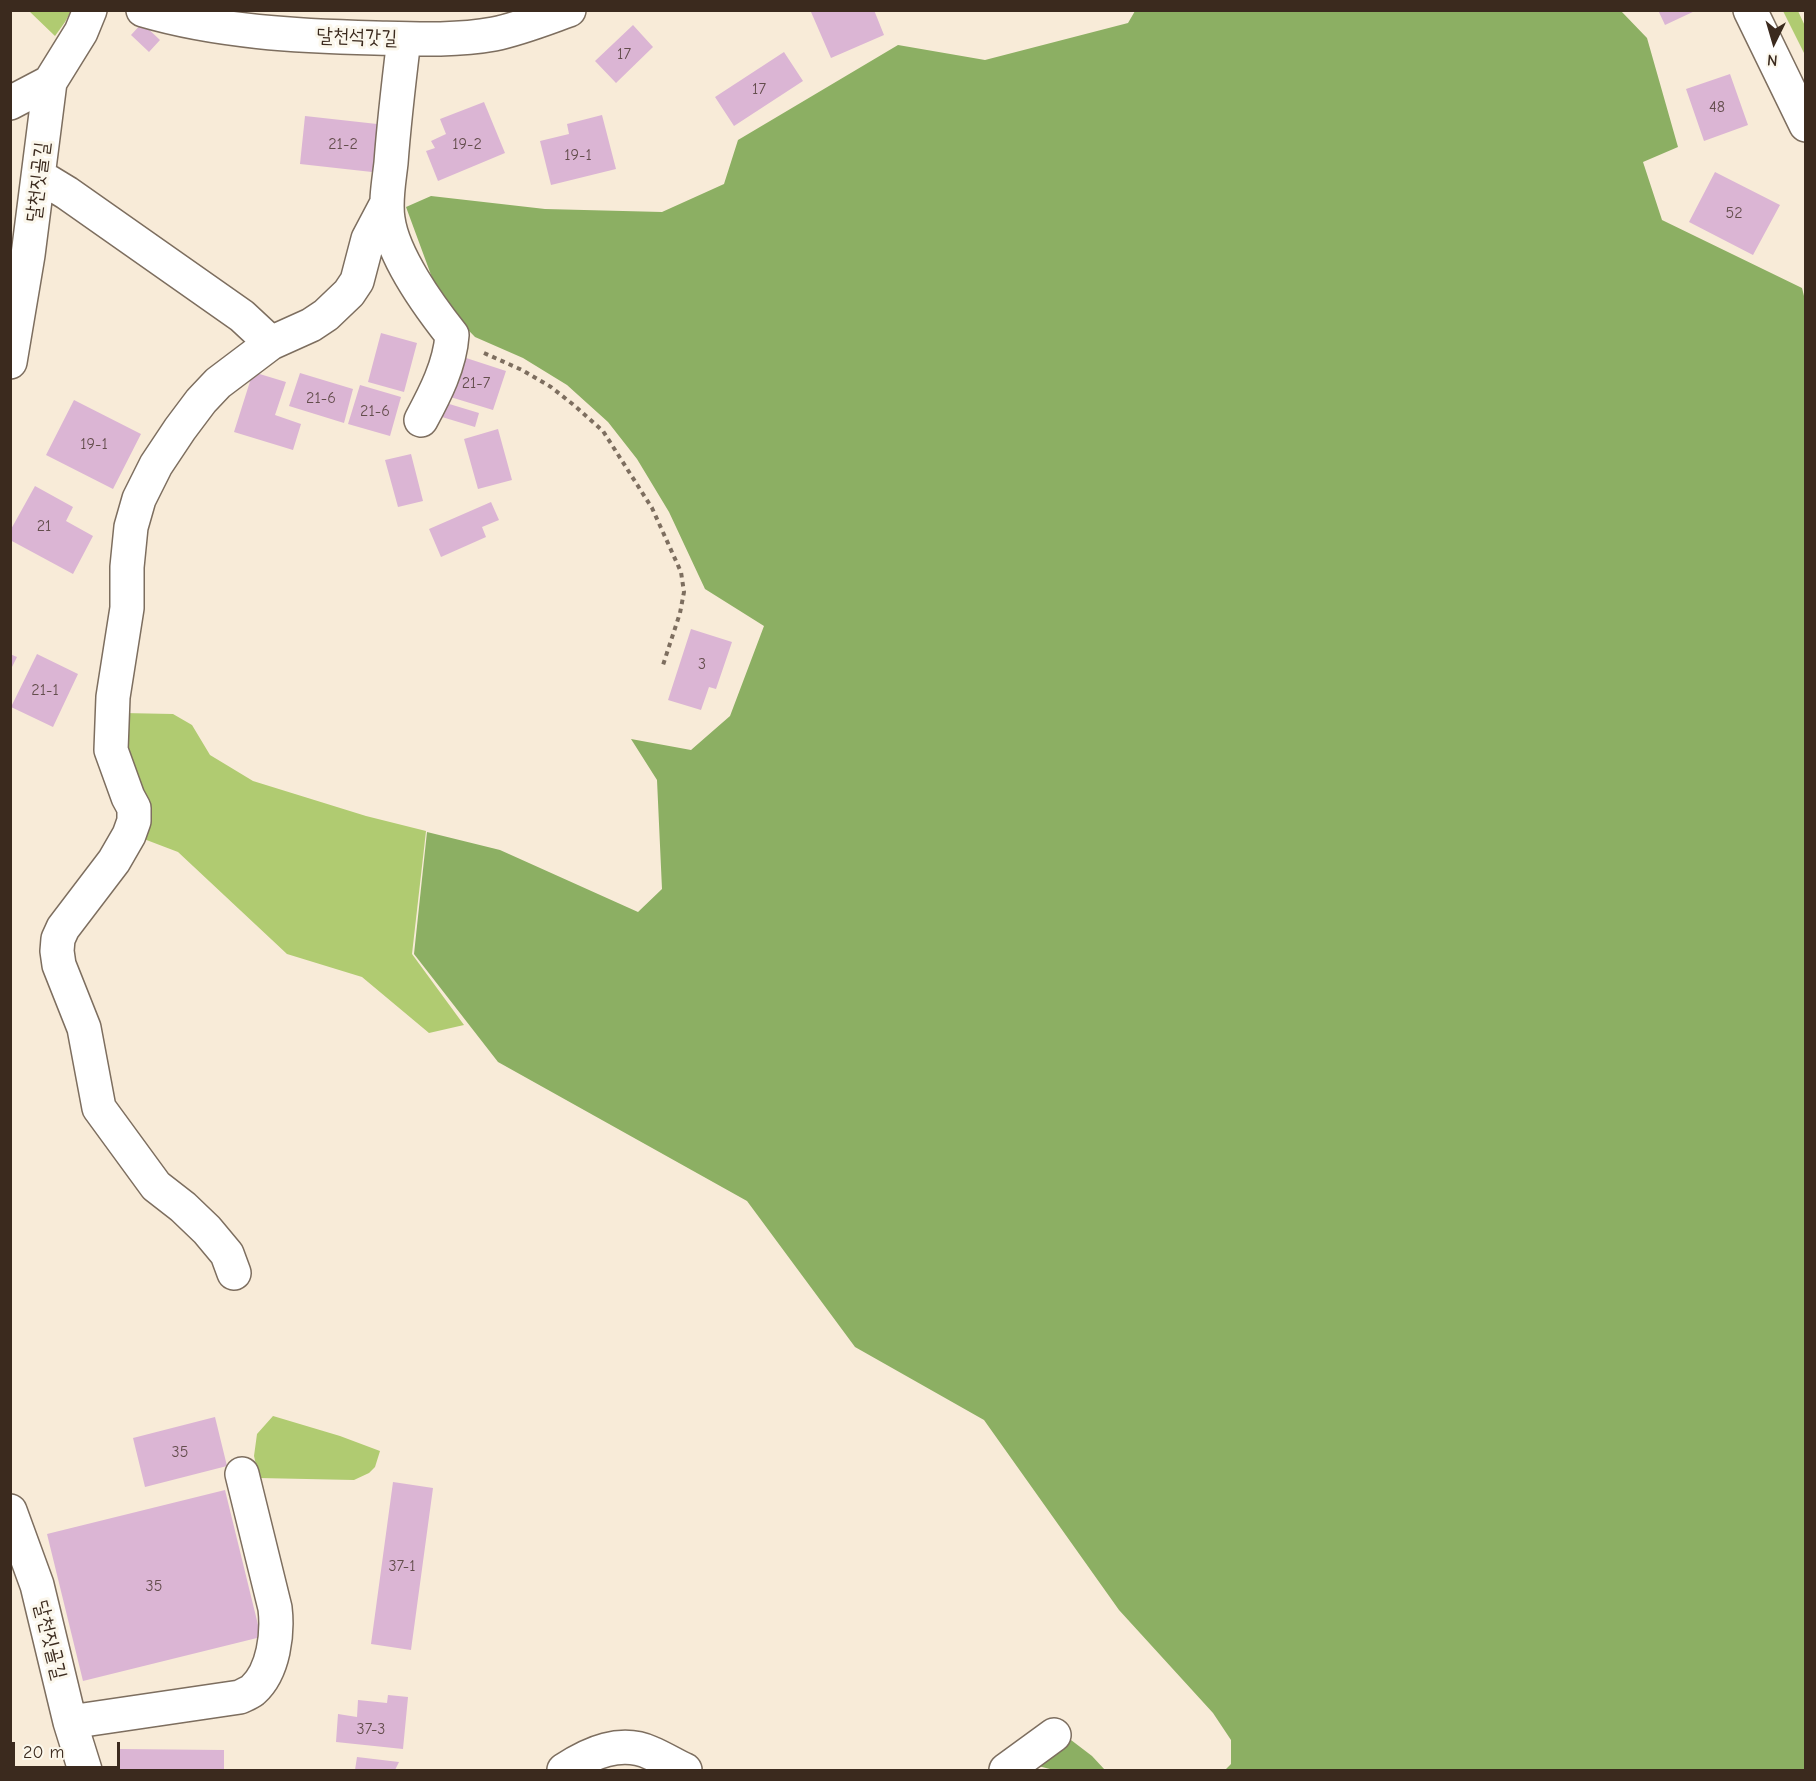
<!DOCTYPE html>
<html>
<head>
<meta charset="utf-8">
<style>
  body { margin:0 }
  #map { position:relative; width:1816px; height:1781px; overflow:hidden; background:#f8ebd8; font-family:"Comic Neue",sans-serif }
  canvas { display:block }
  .frame { position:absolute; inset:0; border:12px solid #3b2a1e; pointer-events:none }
  .north { position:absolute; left:1744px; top:12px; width:60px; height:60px; -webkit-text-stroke:4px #fbf7ec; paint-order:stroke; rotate:185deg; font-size:16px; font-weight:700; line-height:24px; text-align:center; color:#3b2a1e }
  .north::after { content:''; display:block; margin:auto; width:21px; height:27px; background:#3b2a1e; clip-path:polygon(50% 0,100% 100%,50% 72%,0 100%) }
  .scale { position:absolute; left:12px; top:1742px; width:108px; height:27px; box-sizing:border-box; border:3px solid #3b2a1e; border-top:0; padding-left:8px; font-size:18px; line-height:21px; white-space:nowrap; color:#3b2a1e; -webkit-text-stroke:4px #fbf7ec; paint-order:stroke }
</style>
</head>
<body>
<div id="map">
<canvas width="1816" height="1781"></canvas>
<div class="frame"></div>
<div class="north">N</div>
<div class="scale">20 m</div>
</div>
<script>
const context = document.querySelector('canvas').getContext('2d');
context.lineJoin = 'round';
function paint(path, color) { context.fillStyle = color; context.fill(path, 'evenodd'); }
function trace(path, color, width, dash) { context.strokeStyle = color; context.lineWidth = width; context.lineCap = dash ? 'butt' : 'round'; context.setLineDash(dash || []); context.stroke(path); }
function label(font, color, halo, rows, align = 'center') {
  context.font = font + ' "Comic Neue","Poor Story",sans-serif'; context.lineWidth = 6; context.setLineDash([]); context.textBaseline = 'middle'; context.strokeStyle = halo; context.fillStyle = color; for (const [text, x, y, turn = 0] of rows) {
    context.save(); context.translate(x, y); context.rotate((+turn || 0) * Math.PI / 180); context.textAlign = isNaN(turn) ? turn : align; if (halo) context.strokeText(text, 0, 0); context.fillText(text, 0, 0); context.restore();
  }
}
paint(new Path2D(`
  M29,11H71L65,22L55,36Z
  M1783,11H1798L1805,26V55Z
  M123,713L173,714L192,725L210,755L253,781L366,816L426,831L412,954L464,1025L429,1033L362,977L287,954L178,852L136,836L122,755Z
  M273,1416L340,1436L380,1451L375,1467L369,1473L354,1480L259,1478L254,1456L257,1434Z`), '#b0cb71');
paint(new Path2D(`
  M1135,11H1621L1647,38L1678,147L1643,162L1662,220L1802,288L1805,300V1770H1225L1231,1764V1740L1213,1713L1119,1610L984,1420L855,1347L747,1201L498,1062L414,954L427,832L500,850L638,912L662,889L657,780L631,739L691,750L730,716L764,626L705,589L669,512L637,459L608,422L567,385L523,358L475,337L441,302L406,207L431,196L545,209L662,212L724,184L738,140L898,45L985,60L1128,23Z
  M1071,1740L1092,1756L1105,1770H1054L1026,1763Z`), '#8caf63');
paint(new Path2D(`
  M815,10H874L884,35L831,58L811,12Z
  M1658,10H1697L1665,25Z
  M142,23L160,40L149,52L131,35Z
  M633,25L653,47L616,83L595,61Z
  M784,52L803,81L734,126L715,97Z
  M1730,74L1748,125L1704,141L1686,89Z
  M484,102L505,153L438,181L426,151L435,148L431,141L446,134L440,119Z
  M602,115L616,169L551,185L540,141L569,134L567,124Z
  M305,116L386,125L381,173L300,164Z
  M1715,172L1780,205L1753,255L1689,222Z
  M381,333L417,343L404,392L368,382Z
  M460,356L506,371L493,410L447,396Z
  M253,372L286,382L275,415L301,424L293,450L234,432Z
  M300,373L353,389L344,423L289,406Z
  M360,385L401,397L390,436L348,424Z
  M74,400L141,434L113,489L46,455Z
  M446,403L479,413L475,427L442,417Z
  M498,429L512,480L478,489L464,439Z
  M411,454L423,501L398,507L385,460Z
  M35,486L73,507L66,521L93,536L73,574L10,540V531Z
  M491,502L499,520L482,527L486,537L441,557L429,529Z
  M691,629L732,642L716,689L709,687L701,710L668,700Z
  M10,654L17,657L10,671Z
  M37,654L78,674L53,727L11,707Z
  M215,1417L227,1466L145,1487L133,1438Z
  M393,1482L433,1488L411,1650L371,1644Z
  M225,1490L261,1637L83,1681L47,1534Z
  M388,1695L408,1697L403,1749L336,1742L338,1714L357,1717L358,1700L387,1703Z
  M120,1749L224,1750V1770H119Z
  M357,1757L399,1762L395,1770H355Z`), '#dbb5d4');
const minor = new Path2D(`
  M143,10C218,32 297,36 375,38C414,39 456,41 494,34C519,29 544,19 569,10
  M1750,10L1806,125
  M404,39C399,80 394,122 391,163C389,181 385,201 388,219C393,256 429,306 452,335C450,365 435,394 421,420
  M10,103L50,82
  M39,176L67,193L242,316L271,343
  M10,362L28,255L50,82L81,32L90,10
  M234,1273L227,1254L207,1230L183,1207L156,1186L99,1108L84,1028L59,965L57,951L58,939L63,928L114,861L129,835L134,821V808L128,797L111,750L113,697L127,608V567L131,527L139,499L156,465L180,429L201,401L218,383L271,343L311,325L326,315L349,293L357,281L368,239L387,203
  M10,1511L37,1585L70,1722L85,1770
  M70,1722L240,1697C244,1695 249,1693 253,1690C274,1671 278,1633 275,1608L242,1474
  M564,1770C590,1753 621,1739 651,1753C663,1758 674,1765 685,1770
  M1006,1770L1054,1735`);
trace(minor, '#7d6e5f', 36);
trace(new Path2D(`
  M484,353L522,370L551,387L575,406L603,431L652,508L681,572L684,592L680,613L663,665`), '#7d6e5f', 4, [4.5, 4.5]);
trace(minor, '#fff', 33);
label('16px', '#634d4c', null, [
  ["17",624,54],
  ["17",759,89],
  ["48",1717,107],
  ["21-2",343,144],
  ["19-2",467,144],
  ["19-1",578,155],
  ["52",1734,213],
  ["21-7",476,383],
  ["21-6",321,398],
  ["21-6",375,411],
  ["19-1",94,444],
  ["21",44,526],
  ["3",702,664],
  ["21-1",45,690],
  ["35",180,1452],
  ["37-1",402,1566],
  ["35",154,1586],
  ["37-3",371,1729]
]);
label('20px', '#3b2a1e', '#fbf7ec', [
  ["달천석갓길",357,37,2],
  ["달천짓골길",38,182,-83],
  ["달천짓골길",50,1640,76]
]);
</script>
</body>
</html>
